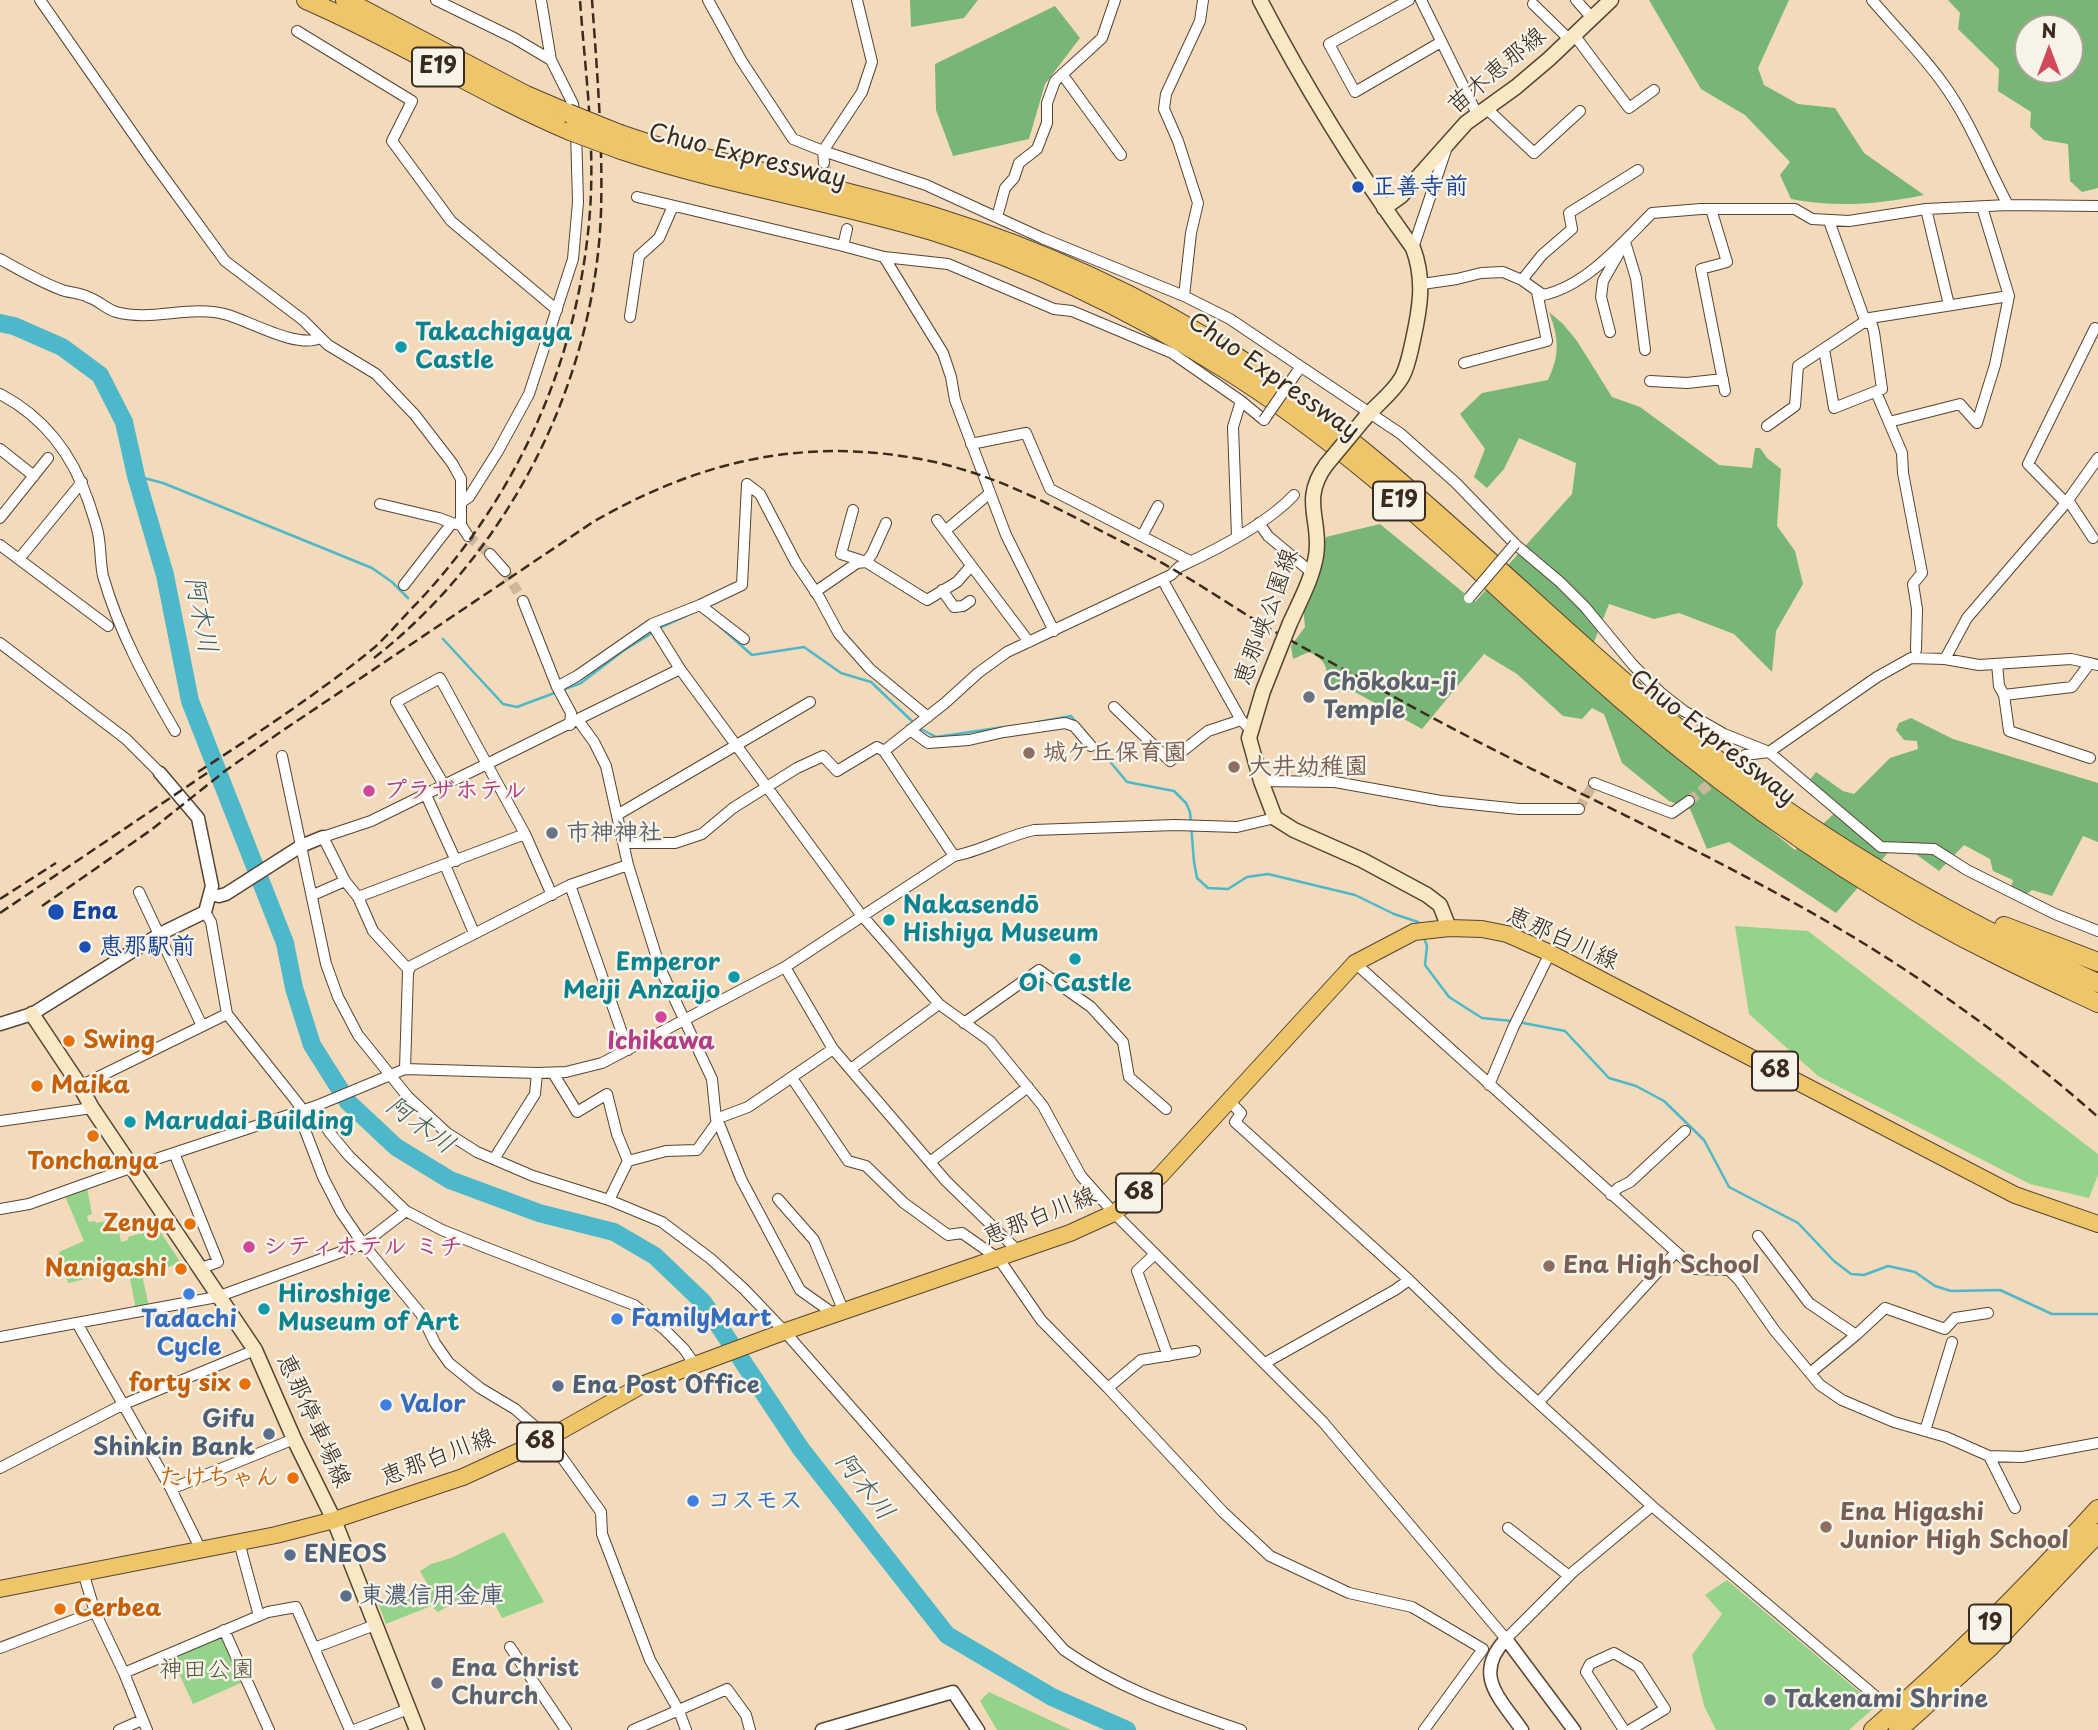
<!DOCTYPE html>
<html>
<head>
<meta charset="utf-8">
<style>
  body { margin:0 }
  #map { position:relative; width:2098px; height:1730px; overflow:hidden; background:#f2daba; font-family:"Playpen Sans",sans-serif }
  canvas { display:block }
  .north { position:absolute; left:2014px; top:14px; width:70px; height:70px; box-sizing:border-box; background:#f7f3e8; border:2px solid #aca397; border-radius:50%; rotate:0deg; font-size:19px; font-weight:700; line-height:28px; text-align:center; color:#3b2a1e }
  .north::after { content:''; display:block; margin:auto; width:24px; height:32px; background:#d1495b; clip-path:polygon(50% 0,100% 100%,50% 72%,0 100%) }
</style>
</head>
<body>
<div id="map">
<canvas width="2098" height="1730"></canvas>
<div class="north">N</div>
</div>
<script>
const context = document.querySelector('canvas').getContext('2d');
context.lineJoin = 'round';
function paint(path, color) { context.fillStyle = color; context.fill(path, 'evenodd'); }
function trace(path, color, width, dash) { context.strokeStyle = color; context.lineWidth = width; context.lineCap = dash ? 'butt' : 'round'; context.setLineDash(dash || []); context.stroke(path); }
function label(font, color, halo, rows, align = 'center') {
  context.font = font + ' "Playpen Sans","Klee One",sans-serif'; context.lineWidth = 5; context.setLineDash([]); context.textBaseline = 'middle'; context.strokeStyle = halo; context.fillStyle = color; for (const [text, x, y, turn = 0] of rows) {
    context.save(); context.translate(x, y); context.rotate((+turn || 0) * Math.PI / 180); context.textAlign = isNaN(turn) ? turn : align; if (halo) context.strokeText(text, 0, 0); context.fillText(text, 0, 0); context.restore();
  }
}
paint(new Path2D(`
  M1735,926L1808,931L2098,1154V1175L2089,1198L2030,1184L1818,1076L1749,1014Z
  M87,1188L92,1214L87,1216L89,1222L95,1221L96,1223L107,1221L111,1232L119,1231L121,1242L128,1240V1237L158,1228L181,1263L142,1275L149,1307L136,1309L128,1269L68,1283L59,1252L84,1241L65,1196Z
  M504,1532L544,1602L502,1618L485,1585L438,1612L431,1606L386,1624L378,1603L428,1585L420,1571L431,1564L451,1558Z
  M1727,1580L1876,1706L1849,1730H1716L1704,1706L1692,1655L1722,1614L1705,1595Z
  M221,1637L241,1683L193,1704L172,1658Z
  M989,1692L1071,1730H997L980,1701Z`), '#94d48a');
paint(new Path2D(`
  M910,0H978L964,18L911,27Z
  M1649,0H1789L1758,68L1764,85L1798,104L1835,108L1864,153L1924,195C1880,204 1836,208 1791,199L1780,175L1790,162L1745,115L1701,89Z
  M1948,0H2098V188L2082,192L2070,181L2068,144L2044,140L2030,127L2031,112L1998,91L1999,69L1958,29L1960,13ZM2028,28H2070V70H2028Z
  M1055,6L1080,38L1045,84L1029,139L953,156L936,110L935,64Z
  M1549,312L1563,324L1577,341L1612,397L1640,407L1719,465L1752,468L1755,448H1760L1767,458L1781,469L1777,526L1795,551L1803,584L1776,631L1772,672L1734,634L1679,613L1654,619L1609,604L1581,675L1795,850L1839,809L1809,781L1816,772L1843,791L1854,794L1890,758L1918,749L1917,741L1904,740L1896,730L1899,723L1911,718L1953,739L2098,783V842L2083,836L2052,896L2032,890L2024,896L2011,888L2013,880L1993,871L1990,859L1964,845L1939,871L1898,841L1836,913L1729,842L1707,849L1690,809L1669,801L1622,763L1604,714L1592,708L1582,719L1563,716L1517,674L1484,654L1422,729L1355,692L1328,691C1327,670 1329,661 1309,652L1293,659L1291,646L1305,627L1303,606L1326,537L1380,524L1475,602L1572,494L1576,463L1519,438L1504,469L1487,488L1474,477L1485,449L1460,414L1482,393L1548,380C1560,354 1559,339 1549,312Z`), '#77b676');
trace(new Path2D(`
  M136,476L163,483L372,568L392,582L408,598
  M718,625L752,655L804,647L841,673L871,682L914,723
  M657,629L699,610
  M443,639L503,704L517,707L581,683L623,651L652,633
  M1038,722L1071,716L1077,723
  M919,728L936,737L1004,727
  M1082,728L1127,782L1174,791L1186,803L1190,812L1194,862L1197,878L1208,888L1228,889L1247,877L1268,874L1355,895L1394,914L1418,922L1419,925
  M1424,938L1427,946L1425,965L1449,997L1482,1018L1512,1021
  M1518,1022L1565,1031L1609,1078L1636,1086L1664,1101L1704,1140L1729,1187L1798,1223L1834,1261L1851,1274L1864,1275L1888,1266L1915,1272L1935,1286L1951,1291L2000,1290L2052,1314H2098`), '#4eb8cb', 2.5);
trace(new Path2D(`
  M0,323L14,326L62,347L100,375L124,422L136,476L165,575L190,701L285,943L294,988L312,1045L348,1102L396,1147L450,1180L539,1213L614,1232L655,1256L703,1302L801,1449L947,1635L1052,1697L1127,1730`), '#4eb8cb', 18);
trace(new Path2D(`
  M824,163L833,189
  M468,536L490,554
  M505,571L523,601
  M1689,801L1745,755
  M1579,809L1594,783`), '#cdb79b', 10, [10, 5]);
const minor = new Path2D(`
  M40,0L150,158L225,261L303,320L328,345L376,374L415,415L452,463L461,479V525L468,536
  M436,0L514,38L551,60
  M541,0L551,60L573,104L575,116
  M708,0L741,60L793,139L823,151L926,185L1042,238L1184,296L1230,319L1401,434L1456,483L1515,544L1560,582L1585,607L1633,665L1661,693L1684,711L1724,734L1769,752L1881,847L1934,849L1967,870L2055,914L2098,931
  M1409,0L1329,44L1355,92L1441,42
  M1421,0L1477,114
  M1576,0L1592,18
  M1872,0C1895,27 1921,53 1942,82C1970,120 1986,164 2008,205
  M1533,4L1570,40
  M297,31L412,101L392,141L451,221L557,310
  M1575,36L1629,108L1654,90
  M1062,74L1121,155
  M1486,108L1534,153L1580,111
  M824,163L823,151L862,92L872,62L857,0
  M637,197L843,246L884,257L948,264L1054,309L1072,311L1172,353L1241,401L1264,420
  M1711,209L1727,262L1701,269L1725,391
  M1926,209L1949,305
  M997,217L1005,188L1014,178L1019,163L1037,149L1047,123V103L1055,81L1102,38L1115,0
  M1829,221L1866,323
  M1625,242L1636,278L1645,350
  M843,246L847,229
  M1413,248L1448,144
  M884,257L943,353L951,377L955,400L1006,535L1054,631
  M0,259C20,270 40,282 62,290C71,293 80,293 88,297C98,300 106,309 116,312C153,322 191,304 228,315C251,322 298,349 320,338
  M1522,280L1542,255L1572,229L1569,213L1638,170
  M1422,284L1457,279L1481,273L1503,272L1522,280L1543,295C1586,286 1622,243 1652,213L1701,209H1795L1812,219L1849,221L1926,209L2008,205L2098,206
  M1184,296L1191,233L1198,203L1178,141L1164,109L1166,94L1200,21L1203,0
  M630,317L639,256L659,238L673,206
  M1610,332L1601,297L1603,281L1623,246
  M1824,349L1834,408L1882,389L1874,332L1870,318
  M1464,363L1547,341L1537,292
  M1650,381L1687,383L1723,379
  M1876,392L1902,453L1903,473L1922,573L1913,584L1917,609L1916,650
  M0,394C44,417 73,455 89,503C92,513 96,523 98,533C101,547 100,562 103,576C119,632 146,681 175,731
  M1889,422L1960,404L1977,423
  M1977,423L1995,365L2009,296L1982,207
  M1767,426L1795,406L1798,366L1870,318L2009,296
  M971,444L1026,433L1050,489L1190,561
  M0,449L34,476
  M747,484L760,494L796,563L819,597L839,634L870,669L928,717
  M2068,500L2093,538
  M463,501L469,497L498,451L529,394L573,259L578,202L576,131
  M2066,503L2028,464L2095,328
  M380,504L439,518L452,523
  M853,510L841,554L866,562L927,600L957,582L971,566
  M0,518L48,458
  M937,520L1029,642
  M1259,523L1268,536L1311,572
  M945,531L990,493
  M1142,536L1158,506
  M1237,536L1233,427L1241,401
  M0,545L108,626
  M490,554L505,571
  M19,559L82,482
  M1162,579L1241,720L1252,731
  M404,585L452,523L461,525
  M942,590L954,607L963,606L970,601
  M815,592L857,563L866,562L872,554L886,523
  M523,601L557,687L571,713L570,725
  M700,605L742,585L747,484
  M652,624L680,669
  M0,643L126,739L160,773
  M1945,659L1967,618L2066,503L2098,458
  M1997,664L1999,686L2004,695L2009,731L2090,758
  M557,687L577,676L652,624L700,605L744,639
  M2004,695L2072,687L2090,663
  M1114,707L1170,761L1208,731L1241,720
  M578,720L594,742L606,766L628,865L660,968L712,1079L716,1119L718,1121L741,1179L800,1290L834,1314
  M910,730L928,743L969,740L1004,732L1065,723L1074,726L1091,746
  M884,751L945,703L978,673L1007,652L1171,575L1179,567C1216,550 1266,525 1294,495
  M1745,755L1769,752L1877,677L1911,658L1945,659L1979,665L2071,659L2098,665
  M282,756L326,964L338,997L358,1035L408,1097L447,1133L477,1152L533,1176L609,1200L662,1222L711,1259L744,1289L785,1332L1064,1650C1119,1689 1177,1708 1241,1730
  M1261,781L1335,782L1441,801L1519,809H1579
  M1594,783L1672,813L1689,801
  M444,785L396,702L440,678L525,834L552,895
  M426,795L456,861
  M617,815L810,702
  M624,843H675L702,834L733,808L797,768L823,756L837,771L877,747L884,751L954,856
  M445,865L474,933
  M570,885L628,1050
  M139,892L202,1026
  M313,895L345,881
  M358,897L525,834
  M205,912L211,922L227,1014L300,1106L298,1112L323,1177L341,1212L363,1244L421,1314L435,1343L449,1363L480,1388L515,1409L548,1438L601,1512L602,1534L650,1660L679,1711L686,1730
  M1355,963L1695,1269L1729,1270L1739,1280L1775,1331L1820,1385L1842,1400L1894,1422L1946,1437L1989,1456L2022,1457L2098,1443
  M785,967L833,1049L946,1181L1018,1251
  M408,969L373,931L358,897L345,881L323,837L371,821L680,669L859,912L939,1004L990,1041L1043,1106L1081,1176L1114,1213L1323,1422L1506,1639L1573,1572L1652,1506
  M964,1023L1039,970L1091,1007L1123,1042L1129,1077L1166,1109
  M852,1068L939,1004
  M405,1069L408,972L411,966L570,885L628,865
  M553,1073L577,1112L607,1094L617,1134L628,1161L609,1200
  M792,1078L848,1161L866,1166L904,1203L948,1235L962,1233L999,1259L1041,1320L1108,1388L1223,1512L1270,1556L1349,1593L1412,1607L1483,1649L1424,1730
  M1489,1085L1513,1028L1550,953
  M80,1086L227,1014
  M1234,1106L1241,1113L1235,1122L1409,1280L1500,1368L1652,1506L1894,1712
  M313,1107L330,1133L349,1156L406,1211L442,1230L487,1248L634,1305L664,1329L684,1349L696,1366
  M716,1119L748,1107L833,1049
  M0,1121L92,1108
  M174,1153L218,1262L199,1269
  M494,1159L535,1094L537,1073
  M628,1161L666,1151L697,1150L718,1121
  M930,1162L1028,1087
  M1611,1195L1618,1188L1630,1182L1685,1131
  M778,1199L814,1240L844,1312
  M0,1209L29,1204L147,1162L316,1106L405,1069L537,1073L566,1072L602,1063L785,967L954,856C982,851 1006,836 1034,830L1175,825L1237,827L1275,818
  M1758,1236L1809,1303L1856,1335L1885,1308L1945,1329L1955,1318L1988,1313
  M1155,1254L1137,1271L1168,1356
  M77,1323L171,1489L201,1550
  M0,1337L217,1297L363,1244L406,1211
  M1265,1363L1395,1290L1409,1280
  M1810,1373L1856,1335
  M1108,1388L1141,1360L1195,1351
  M1539,1402L1675,1253
  M1925,1431L1952,1342
  M1989,1456L2015,1508
  M0,1468L122,1405L255,1350
  M171,1489L294,1439
  M1508,1528L1569,1576
  M239,1542L259,1616
  M83,1572L95,1612L124,1673L147,1730
  M224,1630L269,1730
  M510,1647L566,1730
  M0,1648L95,1612
  M314,1648L375,1625
  M124,1673L268,1612L296,1607L350,1730
  M119,1730L142,1720
  M354,1730L408,1709
  M633,1730L727,1689L746,1715L750,1730
  M1624,1730L1586,1672L1590,1664L1614,1653L1638,1667L1665,1709L1630,1730`);
const tertiary = new Path2D(`
  M210,894L219,896L226,894L301,846L323,837
  M0,1024L32,1014L160,934L205,912L212,886L198,818L160,773
  M822,1730L953,1692L978,1730
  M1522,1730C1500,1698 1472,1675 1506,1639L1574,1730`);
const secondary = new Path2D(`
  M1260,0C1305,87 1356,169 1413,248C1425,280 1420,308 1413,340C1410,353 1408,366 1402,377C1393,393 1376,405 1365,418
  M1384,208L1401,196L1466,123L1516,87L1549,59L1611,0
  M1290,623C1300,601 1312,579 1316,556C1322,520 1300,501 1326,465
  M1282,643L1263,691L1249,738L1261,781L1275,818L1294,830L1362,860L1427,895L1440,905L1449,928
  M32,1014L80,1086L92,1108L255,1350L294,1439L334,1520L417,1730`);
const primary = new Path2D(`
  M0,1589L276,1535L334,1520L463,1477L548,1438L644,1384L786,1331L1070,1233L1114,1213L1160,1176L1355,963L1414,932L1449,928L1482,929L1507,934L1550,953L2015,1195L2098,1224`);
const trunk = new Path2D(`
  M1873,1730C1953,1661 2027,1587 2098,1509
  M1898,1730L1989,1648L2098,1533`);
const motorway = new Path2D(`
  M306,0C397,39 480,93 570,131
  M345,0L526,95L568,113
  M620,134L653,145C746,169 841,188 933,216C1039,249 1141,295 1234,355C1401,465 1536,612 1690,738C1813,838 1953,919 2098,983
  M621,150C722,184 829,200 932,231C1035,263 1130,310 1222,367C1393,472 1527,626 1683,751C1781,830 1890,903 2003,958C2035,974 2066,988 2098,1003
  M2004,926L2098,962`);
trace(minor, '#564435', 12);
trace(tertiary, '#564435', 15);
trace(secondary, '#564435', 17);
trace(primary, '#564435', 18);
trace(trunk, '#564435', 20);
trace(motorway, '#564435', 20);
trace(minor, '#fff', 10);
trace(tertiary, '#fff', 12);
trace(secondary, '#f8e8c3', 14);
trace(primary, '#eec569', 16);
trace(trunk, '#eec569', 18);
trace(motorway, '#eec569', 18);
trace(new Path2D(`
  M374,658C508,553 595,383 601,212C603,141 597,71 592,0
  M198,772C258,733 319,693 375,647C390,633 404,616 419,601C519,494 579,358 590,211C595,141 585,70 580,0
  M0,899L56,863
  M42,906L151,830L225,771L279,733L593,522C697,462 800,437 920,459C980,470 1032,495 1086,523C1114,538 1142,551 1169,567C1201,585 1232,606 1263,625C1307,650 1353,674 1398,699C1537,776 1683,839 1821,918C1920,975 2013,1042 2098,1117
  M0,913L210,771`), '#3b2a1e', 2.5, [10, 5]);
const minorBridge = new Path2D(`
  M1264,420L1297,372
  M1469,598L1515,544`);
const secondaryBridge = new Path2D(`
  M1326,465L1365,418
  M1282,643L1290,623`);
const motorwayBridge = new Path2D(`
  M568,113L620,134
  M570,131L621,150`);
trace(minorBridge, '#564435', 12, []);
trace(secondaryBridge, '#564435', 17, []);
trace(motorwayBridge, '#564435', 20, []);
trace(minorBridge, '#fff', 10);
trace(secondaryBridge, '#f8e8c3', 14);
trace(motorwayBridge, '#eec569', 18);
for (const [x, y, r, color] of [
  [1358,187,7,"#1a4fb4"],
  [401,347,7,"#0f9aa8"],
  [1309,697,7,"#6b7280"],
  [1029,753,7,"#8d6e63"],
  [1234,767,7,"#8d6e63"],
  [369,791,7,"#d1479c"],
  [552,833,7,"#6b7280"],
  [56,912,9,"#1a4fb4"],
  [889,920,7,"#0f9aa8"],
  [85,947,7,"#1a4fb4"],
  [1075,959,7,"#0f9aa8"],
  [734,977,7,"#0f9aa8"],
  [661,1017,7,"#d1479c"],
  [69,1041,7,"#e8710a"],
  [37,1086,7,"#e8710a"],
  [130,1122,7,"#0f9aa8"],
  [93,1136,7,"#e8710a"],
  [190,1224,7,"#e8710a"],
  [249,1247,7,"#d1479c"],
  [1549,1266,7,"#8d6e63"],
  [181,1269,7,"#e8710a"],
  [189,1294,7,"#3f7fe0"],
  [264,1309,7,"#0f9aa8"],
  [617,1319,7,"#3f7fe0"],
  [245,1384,7,"#e8710a"],
  [558,1386,7,"#5c6f8a"],
  [386,1405,7,"#3f7fe0"],
  [269,1434,7,"#5c6f8a"],
  [293,1478,7,"#e8710a"],
  [693,1501,7,"#3f7fe0"],
  [1826,1527,7,"#8d6e63"],
  [290,1555,7,"#5c6f8a"],
  [346,1596,7,"#5c6f8a"],
  [60,1609,7,"#e8710a"],
  [437,1683,7,"#6b7280"],
  [1770,1700,7,"#6b7280"]
]) { const dot = new Path2D(); dot.arc(x, y, r, 0, 2 * Math.PI); context.fillStyle = color; context.fill(dot); trace(dot, '#f7f3e8', 2.5); }
for (const [x, y, w] of [
  [438,67,52],
  [1399,501,52],
  [1775,1071,46],
  [1139,1193,46],
  [540,1442,46],
  [1990,1624,42]
]) { const box = new Path2D(); box.roundRect(x - w / 2, y - 19.5, w, 39, 5); context.fillStyle = '#f7f3e8'; context.fill(box); trace(box, '#3b2a1e', 2); }
label('bold 23px', '#3b2a1e', null, [
  ["E19",438,67],
  ["E19",1399,501],
  ["68",1775,1071],
  ["68",1139,1193],
  ["68",540,1442],
  ["19",1990,1624]
]);
label('24px', '#3b2a1e', '#f7f3e8', [
  ["苗木恵那線",1497,71,-40],
  ["Chuo Expressway",747,157,14],
  ["Chuo Expressway",1273,377,35],
  ["恵那峡公園線",1267,617,-70],
  ["Chuo Expressway",1712,738,38],
  ["恵那白川線",1562,939,24],
  ["恵那白川線",1040,1217,-22],
  ["恵那停車場線",313,1421,65],
  ["恵那白川線",438,1458,-21]
]);
label('bold 24px', '#164399', '#f7f3e8', [
  ["正善寺前",1372,187],
  ["Ena",72,912],
  ["恵那駅前",99,947]
], 'left');
label('bold 24px', '#0d838f', '#f7f3e8', [
  ["Takachigaya",415,333],
  ["Castle",415,361],
  ["Nakasendō",903,906],
  ["Hishiya Museum",903,934],
  ["Emperor",720,963,"right"],
  ["Meiji Anzaijo",720,991,"right"],
  ["Oi Castle",1075,984,"center"],
  ["Marudai Building",144,1122],
  ["Hiroshige",278,1295],
  ["Museum of Art",278,1323]
], 'left');
label('bold 24px', '#5b616d', '#f7f3e8', [
  ["Chōkoku-ji",1323,683],
  ["Temple",1323,711],
  ["市神神社",566,833],
  ["Ena Christ",451,1669],
  ["Church",451,1697],
  ["Takenami Shrine",1784,1700]
], 'left');
label('bold 24px', '#785e54', '#f7f3e8', [
  ["城ケ丘保育園",1043,753],
  ["大井幼稚園",1248,767],
  ["Ena High School",1563,1266],
  ["Ena Higashi",1840,1513],
  ["Junior High School",1840,1541]
], 'left');
label('bold 24px', '#b23c85', '#f7f3e8', [
  ["プラザホテル",383,791],
  ["Ichikawa",661,1042,"center"],
  ["シティホテル ミチ",263,1247]
], 'left');
label('bold 24px', '#c56008', '#f7f3e8', [
  ["Swing",83,1041,"left"],
  ["Maika",51,1086,"left"],
  ["Tonchanya",93,1162,"center"],
  ["Zenya",176,1224],
  ["Nanigashi",167,1269],
  ["forty six",231,1384],
  ["たけちゃん",279,1478],
  ["Cerbea",74,1609,"left"]
], 'right');
label('bold 24px', '#366cbe', '#f7f3e8', [
  ["FamilyMart",631,1319],
  ["Tadachi",189,1320,"center"],
  ["Cycle",189,1348,"center"],
  ["Valor",400,1405],
  ["コスモス",707,1501]
], 'left');
label('bold 24px', '#4e5e75', '#f7f3e8', [
  ["Ena Post Office",572,1386],
  ["Gifu",255,1420,"right"],
  ["Shinkin Bank",255,1448,"right"],
  ["ENEOS",304,1555],
  ["東濃信用金庫",360,1596]
], 'left');
label('24px', '#515439', '#f7f3e8', [
  ["神田公園",207,1670]
]);
label('italic 26px', '#425c5b', '#f7f3e8', [
  ["阿木川",200,615,79],
  ["阿木川",420,1126,36],
  ["阿木川",864,1487,52]
]);
</script>
</body>
</html>
